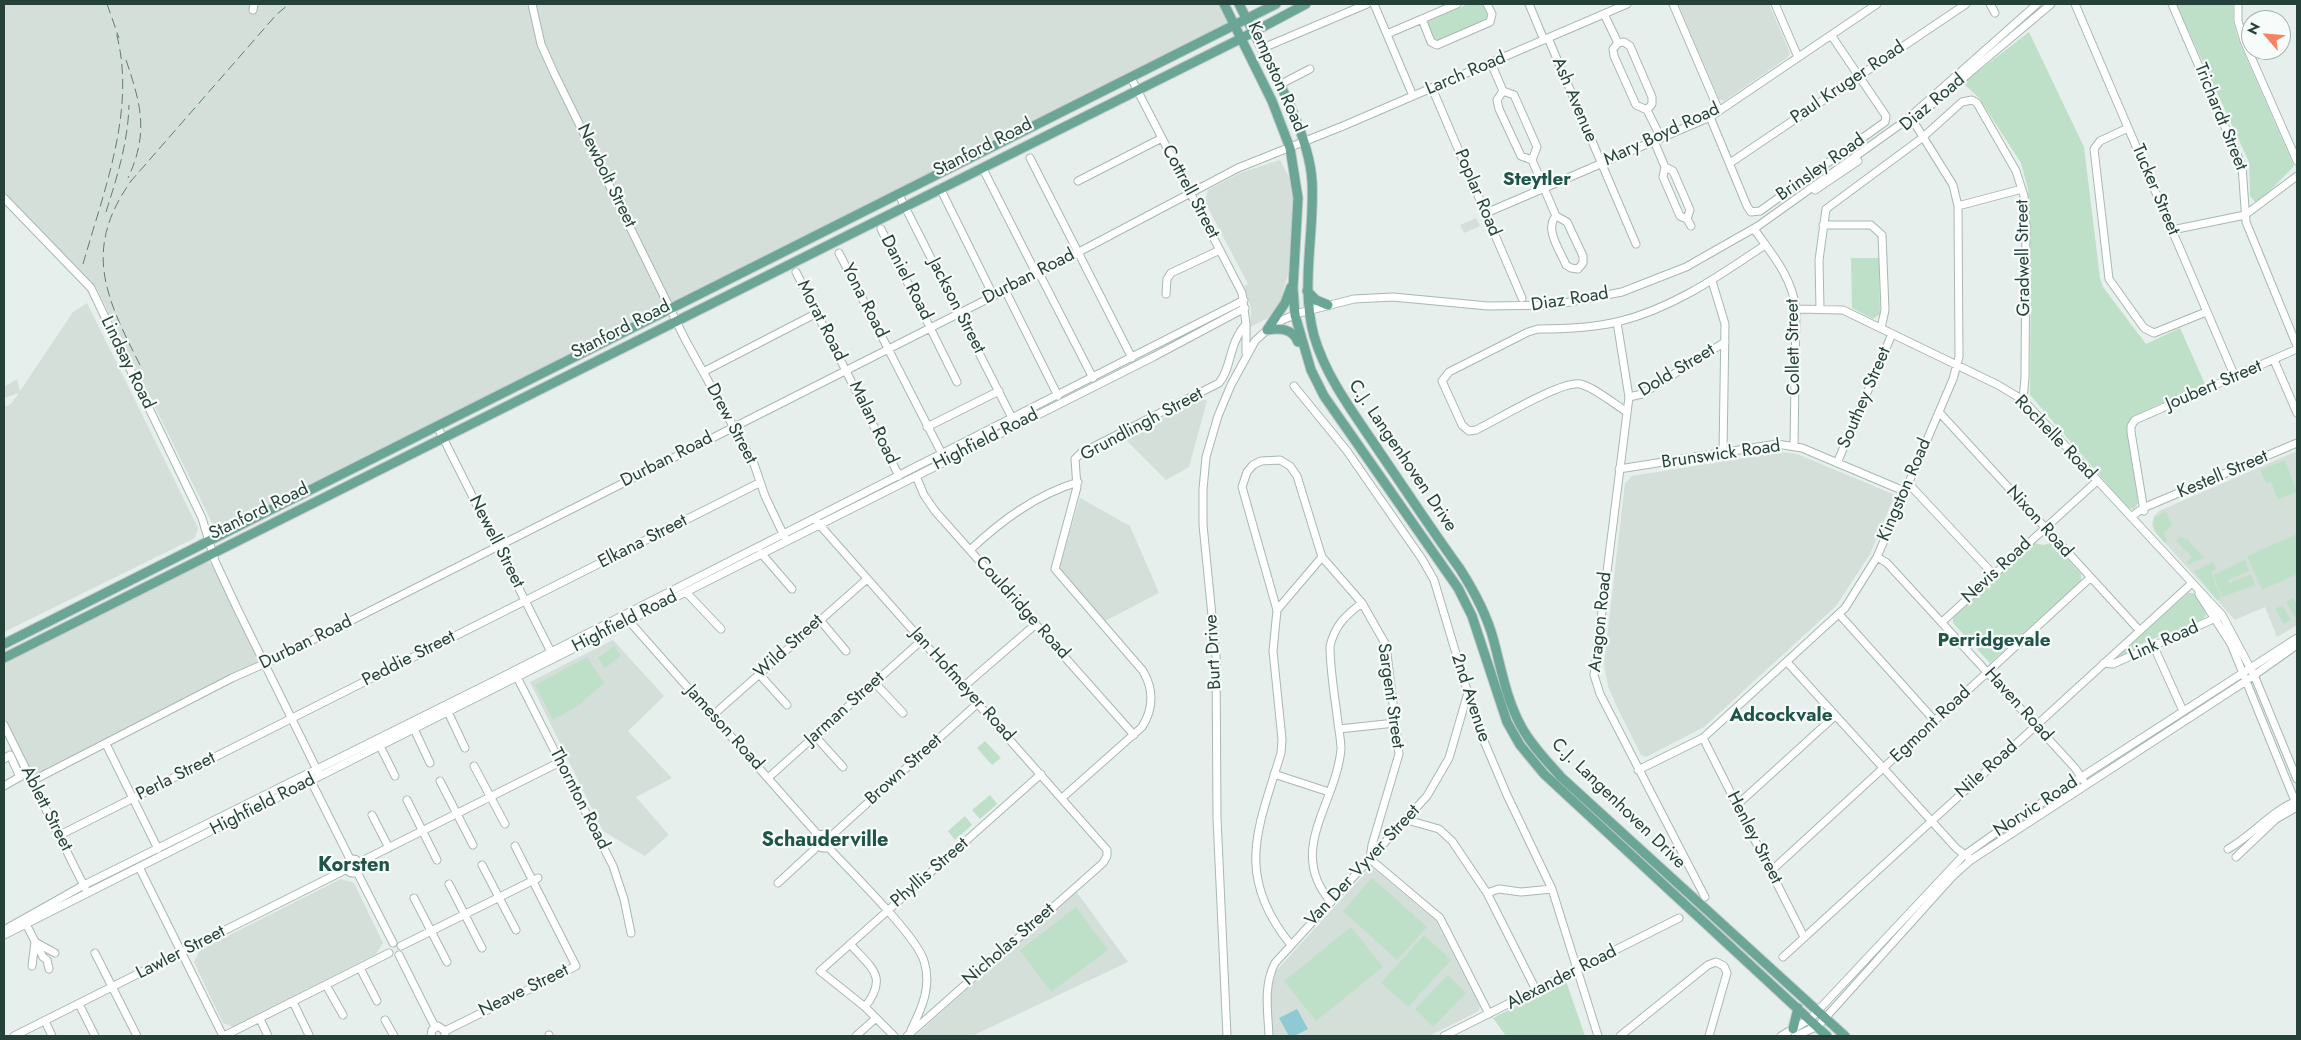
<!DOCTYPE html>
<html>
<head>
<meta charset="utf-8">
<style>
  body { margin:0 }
  #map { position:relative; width:2301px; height:1040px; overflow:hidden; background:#e6efeb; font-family:Jost,sans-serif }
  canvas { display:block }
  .frame { position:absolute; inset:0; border:5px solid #24423a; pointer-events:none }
  .north { position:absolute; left:2241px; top:10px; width:50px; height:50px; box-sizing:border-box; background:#f7fbf9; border:1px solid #a3b1ad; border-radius:50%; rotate:297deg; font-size:14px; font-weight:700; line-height:20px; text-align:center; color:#24423a }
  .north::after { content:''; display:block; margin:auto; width:18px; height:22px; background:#f4845f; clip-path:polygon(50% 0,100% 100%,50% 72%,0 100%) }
</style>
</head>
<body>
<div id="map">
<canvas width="2301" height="1040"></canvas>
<div class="frame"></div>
<div class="north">N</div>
</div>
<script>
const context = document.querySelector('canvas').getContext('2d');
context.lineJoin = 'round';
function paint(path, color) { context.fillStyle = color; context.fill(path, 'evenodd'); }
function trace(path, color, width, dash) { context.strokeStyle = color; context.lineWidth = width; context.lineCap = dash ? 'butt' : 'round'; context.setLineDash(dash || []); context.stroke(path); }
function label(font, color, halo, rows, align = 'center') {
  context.font = font + ' Jost,sans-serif'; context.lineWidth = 4.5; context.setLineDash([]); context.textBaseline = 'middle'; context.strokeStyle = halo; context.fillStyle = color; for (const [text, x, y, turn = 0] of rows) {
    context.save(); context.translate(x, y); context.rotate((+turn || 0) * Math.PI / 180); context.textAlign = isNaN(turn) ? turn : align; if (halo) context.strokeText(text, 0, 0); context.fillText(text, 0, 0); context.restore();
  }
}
paint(new Path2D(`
  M4,4H1219L1230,25L769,253L678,301L216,531L96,287L4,193Z
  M1678,4H1769L1790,53L1787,58L1724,101L1719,99Z
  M1280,160L1291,181L1293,205L1288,275L1279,305L1268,318L1250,327L1251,308L1244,286L1248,284L1205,202L1208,190L1240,173Z
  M1476,218L1480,226L1464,233L1460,225Z
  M87,303L198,528L195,538L4,632V407L11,404L19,393L4,398V387L17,379L20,391L73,312Z
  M1202,398L1207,401L1189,467L1166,480L1124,438Z
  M2297,451V625L2277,637L2265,607L2235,620L2154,531L2152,525L2154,516L2159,511Z
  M1781,452L1797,454L1895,495L1870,554L1836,606L1704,727L1646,757L1641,755L1616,705L1608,686L1604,664L1625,483L1632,476Z
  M1080,498L1130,526L1159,593L1105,621L1059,569Z
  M204,561L212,564L216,569L260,662L38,775L28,770L4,720V663Z
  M613,640L664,696L628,731L672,778L636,797L669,835L645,856L603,831L530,682Z
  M1374,869L1436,921L1480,1006L1479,1011L1429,1036H1272L1270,1004L1272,985L1276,971L1368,870Z
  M341,879L354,883L383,943L376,954L233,1027L223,1023L194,962L200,950Z
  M1076,891L1128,962L972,1036H915Z`), '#d4dfda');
paint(new Path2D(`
  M1468,4H1484L1488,19L1439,41L1435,40L1427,22Z
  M2176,4H2233V21L2238,39L2294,166L2265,196L2255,202L2250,196L2249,162Z
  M2029,32L2084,147L2100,278L2103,287L2146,344L2180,328L2205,384L2133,416L2127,426L2138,503L2134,509L2128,508L2030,395L2031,273L2028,189L2021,163L1979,98L1963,83Z
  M1851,258H1879L1880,314L1873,319L1852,308Z
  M2285,460L2297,492L2278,500L2271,482L2266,483L2260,470Z
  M2166,512L2172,525L2164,533L2167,541L2165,543C2157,534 2152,529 2154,517Z
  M2297,534V574L2262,590L2247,556Z
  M2180,537L2187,539L2204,558L2189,564L2187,562L2192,557L2176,541Z
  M2052,542L2081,574V581L1990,663L1953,623V618L2034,543L2044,545Z
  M2245,560L2249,571L2228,580L2229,583L2251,574L2255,585L2222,597L2213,575Z
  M2213,562L2216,569L2211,572L2221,598L2217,600L2194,571Z
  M2188,593H2194L2201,601L2206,615L2204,618L2161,638L2160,636L2139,645L2140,648L2117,657Z
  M2293,598L2297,605V616L2295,617L2286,602Z
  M2282,605L2291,620L2284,624L2275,609Z
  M614,646L621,656L605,668L598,658Z
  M587,657L604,683L579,705L553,720L535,685Z
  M985,741L1001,758L992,765L977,748Z
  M990,795L997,804L980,819L972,810Z
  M965,816L972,825L955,840L948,831Z
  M1372,878L1427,927L1397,960L1343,911Z
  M1076,907L1108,950L1051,992L1020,950Z
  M1351,927L1383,967L1316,1021L1284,981Z
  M1424,935L1451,960L1408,1007L1381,983Z
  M1448,975L1466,993L1433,1027L1415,1009Z
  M1566,981L1585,1036H1506L1493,1018Z`), '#bfe0c8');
paint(new Path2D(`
  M1297,1009L1308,1029L1294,1036H1289L1279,1018Z`), '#8ec9d4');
const minor = new Path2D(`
  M532,4L541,44L554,73L686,341L754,464L765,496L785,538
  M1374,4L1413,96
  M1529,4L1544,40
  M1673,4L1719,111
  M1775,4L1798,57
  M1990,4L1995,13
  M2075,4L2235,377
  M2172,4L2242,166L2246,222L2297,346
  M2238,4V21L2244,41L2297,161
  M253,10L254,4
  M1604,14L1618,43
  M1422,19L1431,42L1437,45L1490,22L1492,14L1487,4
  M1387,34L1457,4
  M1548,38L1636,244
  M1618,43L1613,49L1614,56L1636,105L1647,110L1661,138
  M1618,43L1624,42L1630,46L1652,97V104L1647,110
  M1270,45L1367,4
  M1491,63L1503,91
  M1131,78L1242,293L1246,324V353
  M1279,85L1310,69
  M1432,88L1522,298
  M1503,91L1497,100L1499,109L1521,156L1532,160
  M1503,91L1514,95L1537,147L1532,160
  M1710,117L1747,206L1751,212L1760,211L1885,122L1886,116L1831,35
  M1911,122L2051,4
  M2128,128L2100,141L2094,149L2109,279L2144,328L2154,333L2206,312
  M1654,141L1665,167L1673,171L1690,210L1687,219
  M1030,158L1132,358
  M1532,160L1556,216L1567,222L1583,256V263L1578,269
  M1730,163L1966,4
  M982,167L1037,275
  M1665,167L1663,177L1680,216L1687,219L1691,226
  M1078,181L1162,138
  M940,188L993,295
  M1815,190L1858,161
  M899,195L1012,418
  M4,198L91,288L202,518L215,561L236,606L318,772
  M1958,206L2022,189
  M1486,213L1710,117L1877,4
  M1556,216C1544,229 1560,250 1566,265L1571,268L1578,269
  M1823,225H1871L1882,235L1885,310L1881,328
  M881,229L957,382
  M1754,229C1772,254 1792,277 1796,309L1794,446
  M2172,230L2245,215L2297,176
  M839,253L942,454
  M796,272L899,476
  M1039,273L1093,378
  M1712,281L1725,324L1723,453
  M1005,290L1058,396
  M1166,294L1167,279L1171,273L1220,250
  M1796,309L1843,310L1998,385L2023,400L2222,615L2254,675L2297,779
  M1820,309L1819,260L1826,209L1922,138L1962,102L1972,100L1977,103L2016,171L2024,196L2026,228L2025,378L2023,400
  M1617,322L1629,397L1594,675L1600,694L1705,897
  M2274,360L2297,413
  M703,372L817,313
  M1294,386L1347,451L1422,559L1434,580L1478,727L1507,795L1552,889L1598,1036
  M1629,397L1642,394L1725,342
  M1627,412C1614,404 1594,387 1580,384C1560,381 1497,420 1476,430L1469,431L1462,425L1442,381L1449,372L1528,332L1538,329C1564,329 1592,328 1617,322C1672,309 1719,276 1765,245
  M1939,412L2140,631
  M437,426L552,654
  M927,427L999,391
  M1837,463L1892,334
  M1619,469L1777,444L1802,448L1904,491
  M916,476L924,495L935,511L1134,735
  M1908,483L1993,574
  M2144,511L2131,432V426L2135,420L2297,349
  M2131,517L2143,508L2297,443
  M818,523L1107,850V856L1103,863L907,1036
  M970,550C1002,520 1036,495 1078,482
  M761,553L792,589
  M1877,557L1887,563L2075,768L2083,780
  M686,592L721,629
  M2199,594L2231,644L2297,806
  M1277,610L1322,557
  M1839,614L1934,720
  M820,620L846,651
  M629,621L819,836
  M1942,622L2097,481
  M2154,647L2183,711
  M1787,662L1956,848L1969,858
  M2104,663L2113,664L2218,617
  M759,674L787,705
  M516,675L613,866L624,899L631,933
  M875,683L903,713
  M963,687L1036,624
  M448,712L465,748
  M712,716L867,579
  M4,725L85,888
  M414,729L430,763
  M1339,729L1395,723
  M815,736L843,767
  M1703,738L1804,937
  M106,744L158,849
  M380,746L395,776
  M4,759L10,755L20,777
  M474,766L505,824
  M1638,770L1703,738L1845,608L1877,557L1953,379L1959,357L1958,206L1953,185L1910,116
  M1274,774L1329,792
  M768,778L922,640
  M310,779L350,859
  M32,781L232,678L275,659L1039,273L1238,168L1343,126L1627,4
  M440,781L473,845
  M4,786L23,775
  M1062,798L1142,727C1154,708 1154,690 1143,671L1055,569L1077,487L1075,459L1081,453L1219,383C1232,368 1228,344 1246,324
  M407,800L437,860
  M1737,805L1835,716
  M372,815L389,848
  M1407,820L1439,829L1452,841L1487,893L1536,990
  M817 841a7 7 0 1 1 14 0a7 7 0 1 1-14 0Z
  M60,835L759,483
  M830,837L978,703
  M828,847C849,870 916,935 924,961C932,986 922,1008 911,1030
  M2228,849C2253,835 2271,811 2297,801
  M2236,857L2276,819L2297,807
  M346 866a7 7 0 1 1 14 0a7 7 0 1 1-14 0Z
  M360,862L560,762
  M482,865L516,930
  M139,867L223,1036
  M1771,871L2090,578
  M357,872L393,943
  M778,883L818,846
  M449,884L482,948
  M1487,893L1499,889L1521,892L1552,889
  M414,898L447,962
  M1331,902C1286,850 1336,805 1341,749C1341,741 1339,731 1338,723C1335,697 1330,671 1330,646C1335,625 1346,615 1362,603
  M26,924L43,957L47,960L49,969
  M4,930L84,885L494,681L1244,300
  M4,935L1153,357L1245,308
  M850,944C871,968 889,976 865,1007
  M1291,945C1234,875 1258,829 1281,753L1282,739L1273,651L1277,610L1242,487L1247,472L1253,465L1261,461L1280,460L1290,466L1297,476L1322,557L1362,603L1386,645L1399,754L1372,845L1370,859L1440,918L1489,1014
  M401,946L538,878
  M95,953L137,1036
  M399,955L435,1027
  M1783,957L2192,583
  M32,966L35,942L55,953
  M360,968L377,1001
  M326,985L343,1015
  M293,1002L309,1035
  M79,1004L95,1036
  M260,1019L268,1036
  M385,1020L394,1036
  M45,1021L52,1036
  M445,1031L576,966L515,846
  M14,1036L347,869
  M224,1036L389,953
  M431,1036L432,1030L438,1026L445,1031V1036
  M549,1036V1035
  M856,1036L876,1018
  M894,1036L865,1007L820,971L1041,774
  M1227,1036L1217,818L1216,656L1203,525V489L1206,457L1218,416L1231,385L1255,341L1267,330L1280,321L1299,313L1354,299L1393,297L1488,306L1554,305L1622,292L1686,267L1758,226L1905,121L2037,4
  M1269,1036C1268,1011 1263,986 1275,963L1427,796L1449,758L1467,696
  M1444,1036L1679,918
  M1620,1036L1708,965L1716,962L1724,966L1727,973L1709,1036
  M1781,1036L1810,1019L1962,857L2004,827L2297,638
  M1795,1036L1818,1026L1952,877L1971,860L2246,681L2297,645`);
const major = new Path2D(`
  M1224,4L1272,101L1290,148L1298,198L1293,288L1295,315L1311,370L1324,396L1458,588L1472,616L1507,722L1520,745L1544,774L1827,1036
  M1239,4C1263,53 1309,128 1312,181C1315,233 1300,284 1314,336C1327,380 1356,416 1381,454C1407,492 1433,532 1460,569C1474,591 1486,613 1493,638C1501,667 1506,699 1521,726C1531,745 1547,761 1561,777L1845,1036
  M1307,291L1316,300L1328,305
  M1267,330L1285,303L1291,287
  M1267,330C1280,328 1292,328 1298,342
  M4,644L1276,4
  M4,658L1242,38L1306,4
  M1793,1029L1798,1008`);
trace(minor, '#a8b8b2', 9);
trace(major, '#c2cac8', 11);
trace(minor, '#fff', 7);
trace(major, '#6aa596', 9);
trace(new Path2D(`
  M107,4L119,38
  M126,60C141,104 149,133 128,178
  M106,212C117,177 128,143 129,105
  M83,264C104,190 137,108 116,32
  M140,365C106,298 82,250 131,181L276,15L289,4`), '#5f7d75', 1, [10, 5]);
label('18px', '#24423a', '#f7fbf9', [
  ["Larch Road",1466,74,-23],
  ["Kempston Road",1276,77,66],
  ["Paul Kruger Road",1848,83,-34],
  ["Ash Avenue",1574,100,67],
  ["Diaz Road",1933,103,-40],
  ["Trichardt Street",2220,117,68],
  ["Mary Boyd Road",1662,135,-25],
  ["Stanford Road",983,148,-27],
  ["Brinsley Road",1821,168,-35],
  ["Newbolt Street",606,176,64],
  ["Tucker Street",2155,190,67],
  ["Cottrell Street",1190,192,62],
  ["Poplar Road",1477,193,67],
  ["Gradwell Street",2024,258,-91],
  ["Durban Road",1029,277,-27],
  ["Daniel Road",906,278,63],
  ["Diaz Road",1570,300,-9],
  ["Yona Road",864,301,63],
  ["Jackson Street",956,306,63],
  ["Morat Road",821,321,63],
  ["Stanford Road",621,330,-27],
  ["Collett Street",1794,347,-91],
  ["Lindsay Road",127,363,64],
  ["Dold Street",1677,371,-31],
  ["Joubert Street",2214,386,-23],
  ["Southey Street",1865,398,-67],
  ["Malan Road",873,423,64],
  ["Drew Street",731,424,62],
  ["Grundlingh Street",1142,425,-28],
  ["Rochelle Road",2055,438,46],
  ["Highfield Road",986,440,-27],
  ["Brunswick Road",1721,455,-8],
  ["C.J. Langenhoven Drive",1402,456,56],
  ["Durban Road",667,460,-27],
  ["Kestell Street",2223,475,-23],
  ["Kingston Road",1905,490,-67],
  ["Stanford Road",259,512,-26],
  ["Nixon Road",2039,522,48],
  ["Newell Street",496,542,63],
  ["Elkana Street",643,542,-27],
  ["Nevis Road",1997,571,-43],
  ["Couldridge Road",1022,608,48],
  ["Highfield Road",625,622,-27],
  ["Aragon Road",1601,622,-84],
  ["Link Road",2164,642,-24],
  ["Durban Road",306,643,-26],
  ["Wild Street",789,647,-42],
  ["Burt Drive",1214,652,-93],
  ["Peddie Street",409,659,-27],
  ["Jan Hofmeyer Road",962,685,48],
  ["Sargent Street",1390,696,82],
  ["2nd Avenue",1470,698,72],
  ["Haven Road",2018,705,48],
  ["Jarman Street",845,709,-42],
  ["Egmont Road",1931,725,-43],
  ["Jameson Road",724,728,48],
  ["Brown Street",904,770,-42],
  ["Nile Road",1987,770,-42],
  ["Perla Street",176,777,-27],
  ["Thornton Road",579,799,63],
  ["C.J. Langenhoven Drive",1618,804,44],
  ["Highfield Road",263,805,-27],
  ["Norvic Road",2036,807,-33],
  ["Ablett Street",46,809,63],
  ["Henley Street",1754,838,63],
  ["Van Der Vyver Street",1363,866,-47],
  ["Phyllis Street",930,873,-41],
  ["Nicholas Street",1009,945,-41],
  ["Lawler Street",181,953,-27],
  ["Alexander Road",1562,978,-27],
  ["Neave Street",524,991,-26]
]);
label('bold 19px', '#1f5548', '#f7fbf9', [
  ["Steytler",1537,180],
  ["Perridgevale",1994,641],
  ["Adcockvale",1781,716]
]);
label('bold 20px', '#1f5548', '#f7fbf9', [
  ["Schauderville",825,841],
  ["Korsten",354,866]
]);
</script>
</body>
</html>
